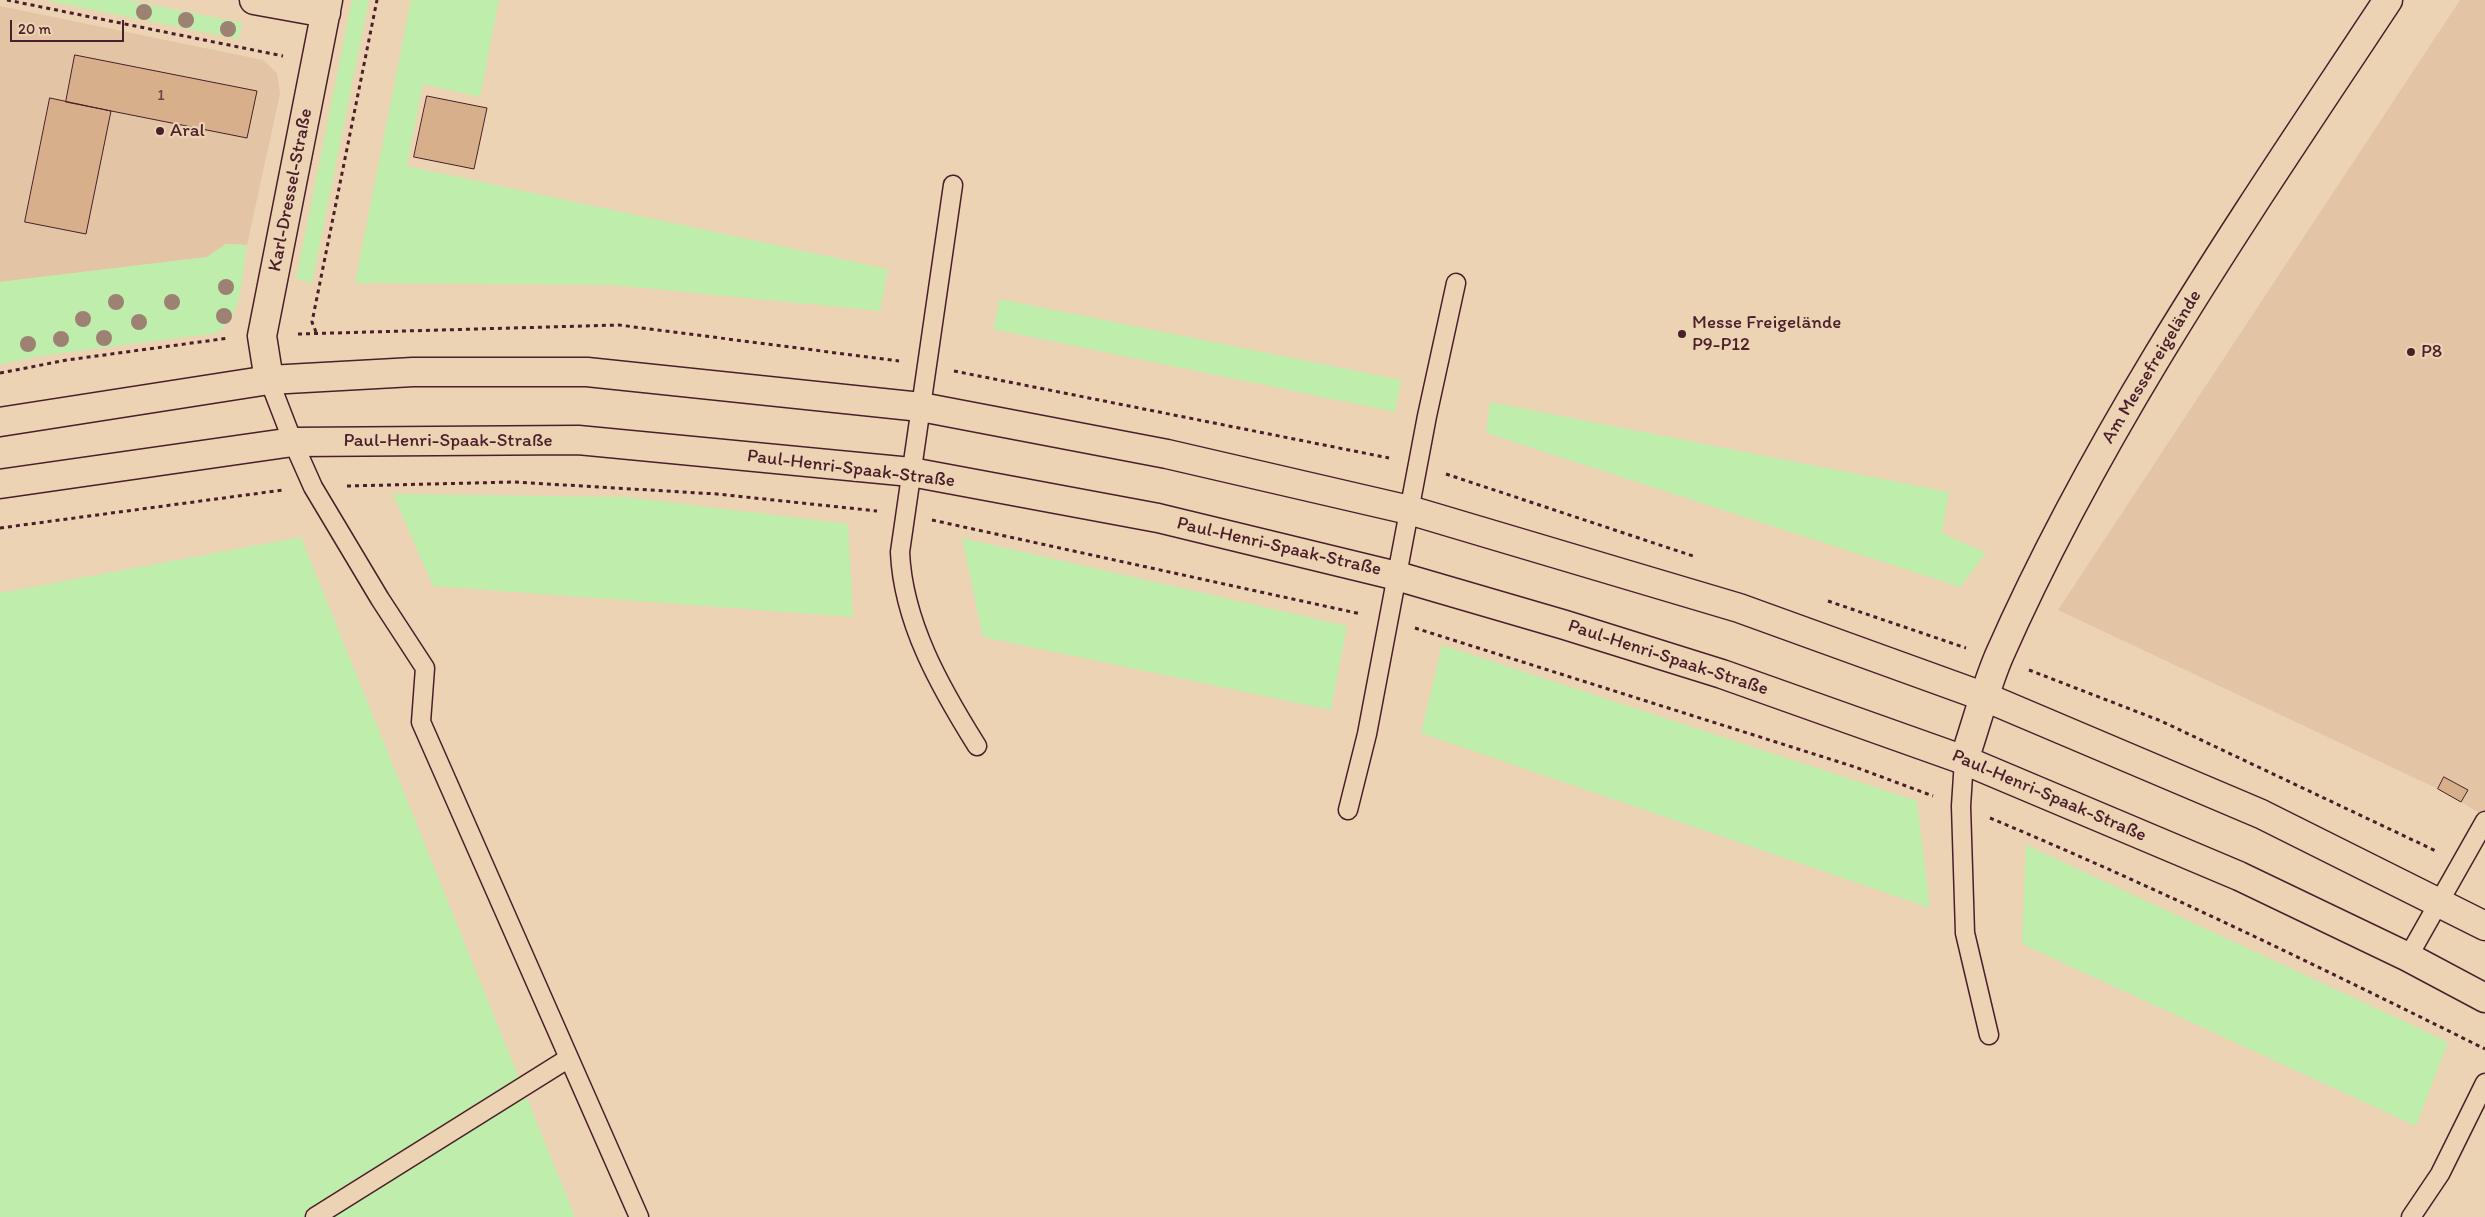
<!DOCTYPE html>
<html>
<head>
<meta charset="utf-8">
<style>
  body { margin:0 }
  #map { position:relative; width:2485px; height:1217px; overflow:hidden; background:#ecd3b4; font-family:Itim,sans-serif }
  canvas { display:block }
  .scale { position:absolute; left:10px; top:20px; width:114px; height:22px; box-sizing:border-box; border:2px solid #4a1f2b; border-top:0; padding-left:6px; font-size:15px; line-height:18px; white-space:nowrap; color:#4a1f2b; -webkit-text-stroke:4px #ecd3b4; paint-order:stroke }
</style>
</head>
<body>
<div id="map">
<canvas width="2485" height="1217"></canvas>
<div class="scale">20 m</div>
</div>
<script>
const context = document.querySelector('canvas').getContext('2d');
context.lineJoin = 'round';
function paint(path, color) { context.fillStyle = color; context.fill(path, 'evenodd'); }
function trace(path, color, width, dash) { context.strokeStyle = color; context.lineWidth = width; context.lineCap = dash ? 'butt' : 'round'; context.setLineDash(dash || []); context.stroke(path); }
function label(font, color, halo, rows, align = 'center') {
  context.font = font + ' Itim,sans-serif'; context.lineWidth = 4.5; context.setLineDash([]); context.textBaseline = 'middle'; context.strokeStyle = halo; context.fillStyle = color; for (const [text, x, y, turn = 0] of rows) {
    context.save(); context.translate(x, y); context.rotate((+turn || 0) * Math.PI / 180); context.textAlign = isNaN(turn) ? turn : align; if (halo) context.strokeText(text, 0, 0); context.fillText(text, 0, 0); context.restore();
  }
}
paint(new Path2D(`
  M2460,0H2485V816L2438,789L2058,610Z
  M0,6L263,60L277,73L280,94L247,245L226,244L207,257L0,282Z`), '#e3c5a6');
paint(new Path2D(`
  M44,0H127L243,23L238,39Z
  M352,0H369L312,283L296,279Z
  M411,0H499L480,97L423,84L407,166L888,269L880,311L613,285L355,283Z
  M226,244L247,245C242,274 243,316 217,333L47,355L0,364V282L207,257Z
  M1000,299L1401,380L1395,412L993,329Z
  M1490,402L1949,492L1942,533L1986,553L1960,587L1486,433Z
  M393,494L625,497L848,524L853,617L433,586Z
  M301,537L575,1217H0V593Z
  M962,538L1347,626L1331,710L983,637Z
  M1442,645L1917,801L1930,908L1421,733Z
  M2026,845L2448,1042L2416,1126L2022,944Z`), '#bfedab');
const building = new Path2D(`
  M75,55L257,91L247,138L66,102Z
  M427,96L487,108L474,169L414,157Z
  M50,98L111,111L86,234L25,222Z
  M2444,777L2468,790L2461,802L2438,789Z`);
paint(building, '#d7af8b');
trace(building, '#4a1f2b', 1);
const service = new Path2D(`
  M953,185L900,552C903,622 940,687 977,746
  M269,380L293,442L313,487L380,599L425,668L421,722L639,1217
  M1964,760L1961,806L1965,933L1989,1035
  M1348,810L1367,734L1427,416L1456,283
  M2408,957L2485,821
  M315,1217L569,1058
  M2411,1217L2440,1174L2485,1083`);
const minor = new Path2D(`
  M254,0L326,13
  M269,380L262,336L328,0
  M1964,760C1976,725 1985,689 1999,656C2102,422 2248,212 2388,0`);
const secondary = new Path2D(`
  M0,422L269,380L413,372H587L921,407L1167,454L1409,510L1739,608L1985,697L2261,814L2485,926
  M0,484L293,442L578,440L911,472L1158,518L1397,576L1565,625L1722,674L1964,760L2239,876L2408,957L2485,998`);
trace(service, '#4a1f2b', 21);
trace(minor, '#4a1f2b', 31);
trace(secondary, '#4a1f2b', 31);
trace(new Path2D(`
  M7,0L283,56
  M316,332L312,322L377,0
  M298,334L619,325L899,361
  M954,371L1389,458
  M0,373L67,360L229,338
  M1446,474L1696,557
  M347,486L514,482L717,494L877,511
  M932,520L1361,614
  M0,528L283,490
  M1828,601L1966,648
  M1415,628L1855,767L1933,796
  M2029,670L2161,721L2436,851
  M1990,818C2158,888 2322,968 2485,1049`), '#4a1f2b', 3, [4, 4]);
trace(service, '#ecd3b4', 18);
trace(minor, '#ecd3b4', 28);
trace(secondary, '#ecd3b4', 28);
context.fillStyle = '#9d8173';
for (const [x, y] of [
  [144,12],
  [186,20],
  [228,29],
  [226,287],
  [116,302],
  [172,302],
  [224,316],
  [83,319],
  [139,322],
  [104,338],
  [61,339],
  [28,344]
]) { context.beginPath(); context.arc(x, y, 8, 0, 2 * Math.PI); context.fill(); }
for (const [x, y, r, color] of [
  [160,131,5,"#4a1f2b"],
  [1682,334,5,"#4a1f2b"],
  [2411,352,5,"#4a1f2b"]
]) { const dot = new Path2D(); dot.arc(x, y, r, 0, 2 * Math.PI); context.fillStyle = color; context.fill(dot); trace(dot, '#ecd3b4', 2); }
label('16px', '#6d4343', null, [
  ["1",161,96]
]);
label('19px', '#4a1f2b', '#ecd3b4', [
  ["Aral",170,131],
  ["Messe Freigelände",1692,323],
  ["P9-P12",1692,345],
  ["P8",2421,352]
], 'left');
label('19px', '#4a1f2b', '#ecd3b4', [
  ["Karl-Dressel-Straße",291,190,-79],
  ["Am Messefreigelände",2152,367,-59],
  ["Paul-Henri-Spaak-Straße",448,441],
  ["Paul-Henri-Spaak-Straße",851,469,7],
  ["Paul-Henri-Spaak-Straße",1279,547,13],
  ["Paul-Henri-Spaak-Straße",1668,658,18],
  ["Paul-Henri-Spaak-Straße",2049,796,23]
]);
</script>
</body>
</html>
